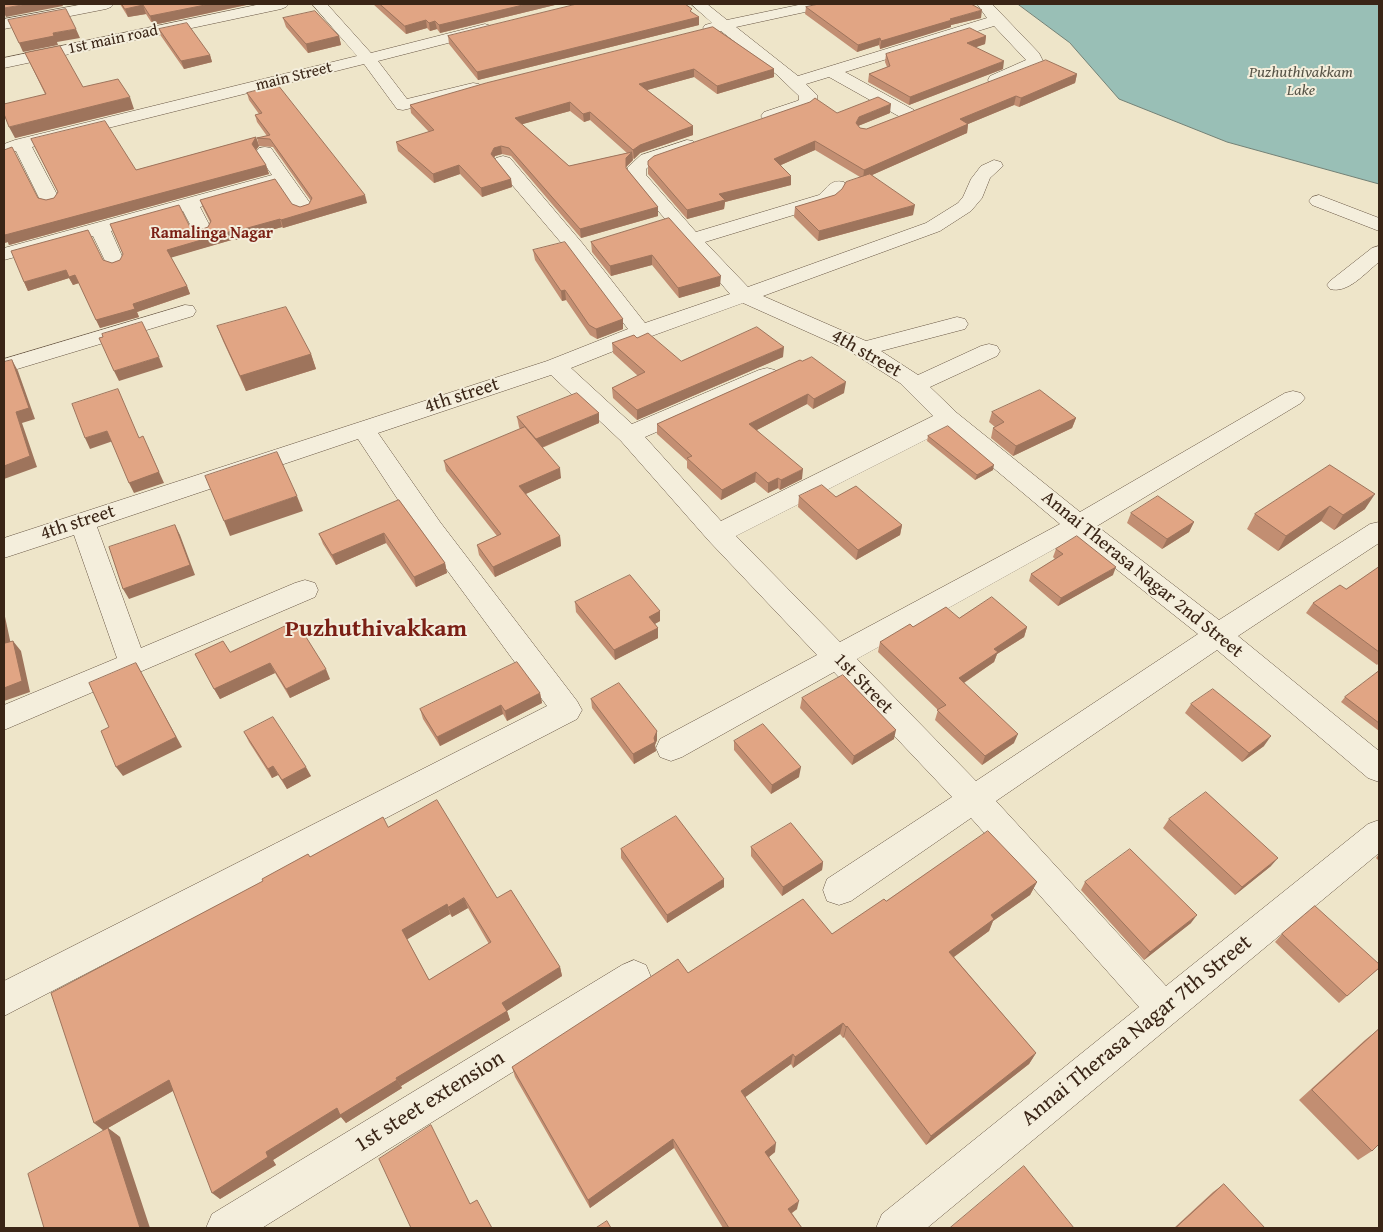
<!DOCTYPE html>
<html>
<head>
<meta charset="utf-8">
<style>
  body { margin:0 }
  #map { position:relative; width:1383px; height:1232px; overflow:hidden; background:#eee5c9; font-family:"Gentium Book Plus",serif }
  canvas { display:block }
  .frame { position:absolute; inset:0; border:5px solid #3a2516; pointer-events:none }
</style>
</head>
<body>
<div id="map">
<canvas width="1383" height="1232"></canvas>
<div class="frame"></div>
</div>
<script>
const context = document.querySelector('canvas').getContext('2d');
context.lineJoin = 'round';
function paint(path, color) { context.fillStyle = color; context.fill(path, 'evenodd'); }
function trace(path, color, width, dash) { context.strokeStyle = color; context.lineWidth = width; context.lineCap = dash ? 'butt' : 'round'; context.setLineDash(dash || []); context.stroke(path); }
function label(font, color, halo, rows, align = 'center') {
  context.font = font + ' "Gentium Book Plus",serif'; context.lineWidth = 4; context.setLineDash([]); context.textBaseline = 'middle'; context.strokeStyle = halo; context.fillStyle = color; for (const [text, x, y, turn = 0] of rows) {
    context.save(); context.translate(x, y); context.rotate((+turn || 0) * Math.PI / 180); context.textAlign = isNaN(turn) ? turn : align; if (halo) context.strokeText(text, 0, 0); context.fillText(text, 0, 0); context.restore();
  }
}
const water = new Path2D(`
  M1018,4H1379V184L1227,142L1119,99L1070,43Z`);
paint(water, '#99bfb6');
trace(water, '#738176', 1);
const street = new Path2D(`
  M84,4H114L111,7L106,9L4,29V19Z
  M261,4H289L286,7L281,9L4,68V58Z
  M312,4H327L371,53L485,24L491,26L493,29L491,32L378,61L407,99L473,83L479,84L481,88L479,92L403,110L397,109L364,64L32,147L61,202L58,206L51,208L44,206L41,202L16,151L4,154V144L15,140L357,56Z
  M691,4H707L727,20L803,4H830L828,7L736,27L798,76L987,18L977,4H992L1039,53L1043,61C1036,72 1003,87 990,84L988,80L990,76L1026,60L994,26L845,72L914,110L917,114L914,118L908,119L902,118L829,77L806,84L817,95V102L814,106L770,121L764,120L761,116L764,112L797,101L799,100V96L776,74L721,31L711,33L705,31L703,28L705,25L712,23Z
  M687,140L693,141L696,145L693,149L653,163L646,169V175L696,232L819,195C829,187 830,179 844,182L846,186L840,197L833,203L705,242L748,287L926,223L958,203L963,197L971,179L981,166L994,160L1001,162L1003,166L990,178L982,198L971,211L940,231L763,296L866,341L957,317L965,319L968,324L965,329L881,351L918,375L981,346L989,344L997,346L1000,351L997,356L930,387L957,413L1080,512L1285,393L1293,391L1301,393L1305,398L1301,403L1097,526L1219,620L1370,524L1379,522V543L1238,636L1379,751V782L1368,778L1217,650L996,801L1166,986L1368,824L1379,820V853L927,1228H876L882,1214L1139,1007L971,818L851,901L839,905L827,901L823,890L827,879L952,797L834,672L682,757L671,761L660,757L656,748L660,739L817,655L709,541L621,441L551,375L378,433L440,522L577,701L582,710L577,719L4,1016V981L547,706L422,536L358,439L97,527L141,648L295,583L305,580L315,583L318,590L315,597L4,730V705L117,658L74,535L4,558V538L547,361L628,329L569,252L496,166L494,162L496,158L503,156L510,158L583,244L645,323L730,294L628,176V167L641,155ZM743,303L848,350L900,383L933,416L721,521L645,437L775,380L778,375L775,370L767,368L759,370L632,424L571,368L649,337ZM947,429L1060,524L840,642L736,536ZM1076,537L1198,634L976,781L857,659Z
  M265,147L271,148L310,203L313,207L310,211L303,213L296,211L278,185L200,207L212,230L209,234L202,236L195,234L183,211L111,231L125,263L122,267L115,269L108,267L93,236L4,260V248L272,175L256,152L259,148Z
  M1319,195L1379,218V231L1312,205L1309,201L1312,197Z
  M1379,246V262C1365,273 1348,294 1330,289L1327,285L1330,281L1372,248Z
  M185,305L193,306L196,311L193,316L4,373V359Z
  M634,960L646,965L651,977L646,989L262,1228H206L212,1214L622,965Z`);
trace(street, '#675543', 1);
paint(street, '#f4eedc');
paint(new Path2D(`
  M120,4H251L153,25L146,14L128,17Z
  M373,4H559L440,33L437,29L430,31L427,28L406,34Z
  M806,7L981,18L951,25V27L880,49L879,45L857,52L805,14Z
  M692,13L699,17V25L478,80L449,44L448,36Z
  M283,18L339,36L341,45L308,53L286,27Z
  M713,27L774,69V77L717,94L694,77L647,90L693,126V135L640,153L634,159L632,158L633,160L626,167V168L658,207V216L581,238L511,156L502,154L495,156L494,158L511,179L512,187L482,197L460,174L434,183L398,151L396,142L429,132L411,113L410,105ZM570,111L584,122L590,120L627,153L569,166L522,124Z
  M159,29L210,55L212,62L184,69L161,36Z
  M986,36L985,44L975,47L1003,69L909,105L868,82L869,74L887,67L885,62L886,54Z
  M25,53L83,87L134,109L15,138L45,94Z
  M1077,74L1075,83L1019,107L1014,105L968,124L967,133L872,175L913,215L818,241L794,217L795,207L835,195L860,177L815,150L781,165L791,185L725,202L724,209L687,219L648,174V161L837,113H890L858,126L860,128L866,129Z
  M247,93L367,203L283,228L282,227L236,240L235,239L171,257L187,286L190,294L137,312L139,317L100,328L79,283L73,285L69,278L28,291L24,282L103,260L112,263L120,260L190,227L200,230L208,227L210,222L203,208L200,200L292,204L300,207L309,204L311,201L273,147L259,146L257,138L267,136L257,122L255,115L259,114L249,100Z
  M256,137L259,146L256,150L266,165L269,174L9,245L8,242L4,243V150L38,198L46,200L54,198L58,192L31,139L136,170Z
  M669,218L720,286L679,298L652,265L611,276L592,252L591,242Z
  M533,250L623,319V329L597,339L590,335L566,300L562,301L535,260Z
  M217,326L311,354L316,369L246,391L223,341Z
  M637,338L681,361L783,357L637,420L613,398L612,388L638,376L613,353L612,343Z
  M800,360L844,393L813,409L807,404L757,430L802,479L780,490L778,488L768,493L755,482L721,500L687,468V461L657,434V424Z
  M992,412L1076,418L1072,428L1013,456L991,438L993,428L995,427L989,422Z
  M517,417L599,423L542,448L561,478L526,494L560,536L561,546L495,577L479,555L477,545L497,536L446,471L444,461L520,429L519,427Z
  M928,436L993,470L975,480L927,441Z
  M1330,465L1365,509L1334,530L1321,521L1278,551L1247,529L1255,514Z
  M799,496L836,497L902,525L900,535L856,560L798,507Z
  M399,500L445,563L447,573L416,587L386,543L336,565L323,544L319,534Z
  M1131,513L1194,522L1189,532L1162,549L1127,523Z
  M1056,549L1113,575L1058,606L1029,581L1031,574L1055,559L1053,557Z
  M1379,567V663L1377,665L1306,613L1313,603L1346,589Z
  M575,602L660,611V621L655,624L658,628V638L615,660L576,612Z
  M959,618L1027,627L1024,637L997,654L994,662L964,683L1014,743L982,765L935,720L938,710L878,652L880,642L913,627Z
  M230,652L330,679L290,698L275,673L220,699L195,654Z
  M1379,671V731L1341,702L1345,697Z
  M540,693L542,703L507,721L503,714L440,746L423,719L420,709Z
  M802,698L894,739L852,765L800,708Z
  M591,699L657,731V740L655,745L656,751L634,764L592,708Z
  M1191,704L1264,746L1242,762L1185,713Z
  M244,732L311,776L287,789L278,775L272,778L249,742Z
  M734,741L799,777L771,794L734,750Z
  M1169,819L1271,866L1235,895L1163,828Z
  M388,827L497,898L560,967L562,976L507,1011L510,1020L401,1086L402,1088L346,1123L341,1117L273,1160L276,1165L220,1199L173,1091L108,1128L120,1137L104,1130L310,857ZM468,908L489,944L429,980L407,939L450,914L452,917Z
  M751,847L823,862L822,870L782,896L751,856Z
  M621,849L724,887L667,923L621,858Z
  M1379,854V861L1376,858Z
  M1037,882L1030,895L993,921L989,931L954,957L1036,1053L1029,1064L926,1145L844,1037L843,1038L840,1034L793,1068L791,1064L745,1097L775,1152L769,1157L797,1209L792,1213L802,1228H723L674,1148L590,1208L515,1077L512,1067L688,973L832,934L886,901Z
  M1085,882L1191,923L1144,960L1081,890Z
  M1282,934L1379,968L1339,1003L1275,942Z
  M1379,1029L1372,1151L1358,1160L1299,1100L1365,1040Z
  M1224,1184L1265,1228H1174L1213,1192Z`), '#c28e72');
paint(new Path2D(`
  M28,4H62L63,6L6,17L4,13V8Z
  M210,4H251L153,25L150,16Z
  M527,4H559L440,33L439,25Z
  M143,5L146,14L128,17L125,9Z
  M982,10L981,18L951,25V27L880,49L881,41L950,19Z
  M699,17V25L478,80L477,72Z
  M426,20L427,28L406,34L405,26Z
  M435,21L437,29L430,31L429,23Z
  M76,29L80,38L57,42L58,45L23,52L19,43L53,33Z
  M339,36L341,45L308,53L306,44Z
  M986,36L985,44L966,51L967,43Z
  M880,38L879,45L857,52L858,45Z
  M210,55L212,62L184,69L181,61Z
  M1004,61L1003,69L909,105L910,97Z
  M694,69V77L640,92L639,84Z
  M774,69V77L717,94V86Z
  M1077,74L1075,83L1019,107L1021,98Z
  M1016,96L1014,105L968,124L967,133L863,179L864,170L960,119Z
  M130,97L134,109L15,138L9,127Z
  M570,102V111L516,126L515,118Z
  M891,104L890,113L858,126L856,123L859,117Z
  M590,112V120L584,122L583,114Z
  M693,126V135L640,153L634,159L633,150L640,145Z
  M256,137L259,146L254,153L252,144Z
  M815,141V150L774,168V159Z
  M501,146L502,154L495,156L492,163L491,154L494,148Z
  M632,152L633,160L626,167V158Z
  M266,165L269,174L9,245L8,242L4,243V233Z
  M459,165L460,174L434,183L433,174Z
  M791,176V185L725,202L724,209L687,219V210L719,194Z
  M511,179L512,187L482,197L481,188Z
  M365,195L367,203L283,228L281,220Z
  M915,205L913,215L818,241L819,231Z
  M658,207V216L581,238L580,229Z
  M280,219L282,227L236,240L233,232Z
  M232,231L235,239L170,258L167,250Z
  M652,255V265L611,276L610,266Z
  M66,270L75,275L79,283L73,285L69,278L28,291L24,282Z
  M721,276L720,286L679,298L678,288Z
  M187,286L190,294L137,312L139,317L100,328L96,320L133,304Z
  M565,290L566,300L562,301L561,291Z
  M623,319V329L597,339L596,329Z
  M784,347L783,357L637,420V410Z
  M311,354L316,369L246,391L240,376Z
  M159,357L163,367L119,381L114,371Z
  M12,360L18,371L35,419L22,423L37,467L4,479V466L16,412Z
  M846,382L844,393L813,409L814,399Z
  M808,394L807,404L749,434V424Z
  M599,413V423L538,449L536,439Z
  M1076,418L1072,428L1013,456L1016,446Z
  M107,431L113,441L90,449L85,438Z
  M148,447L164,483L134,493L129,483Z
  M994,465L993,470L975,480L977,475Z
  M560,468L561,478L521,496L519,486Z
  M803,469L802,479L780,490L781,480Z
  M756,472L755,482L721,500L722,490Z
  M778,478V488L768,493V483Z
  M1375,494L1365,509L1334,530L1343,515Z
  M297,496L303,511L230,536L224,521Z
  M1330,506L1321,521L1278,551L1286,536Z
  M1194,522L1189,532L1162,549L1167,539Z
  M175,525L180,535L195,575L129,599L123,589Z
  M902,525L900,535L856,560L858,550Z
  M384,533L386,543L336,565L332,555Z
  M560,536L561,546L495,577L493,567Z
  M445,563L447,573L416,587L414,577Z
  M1116,567L1113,575L1058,606L1061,598Z
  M660,611V621L649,627V617Z
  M4,612L13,654L5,643L4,637Z
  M1027,627L1024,637L997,654L994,662L956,688L959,678L994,649Z
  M658,628V638L615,660L614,650Z
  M13,641L21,651L30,692L4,701V688Z
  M136,663L182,747L123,776L116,767Z
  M270,663L275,673L220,699L214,689Z
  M326,669L330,679L290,698L286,689Z
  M540,693L542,703L507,721L505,711Z
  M501,705L503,714L440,746L437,737Z
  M896,730L894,739L852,765L854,756Z
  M657,731V740L655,745L656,751L634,764L633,754L654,738Z
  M1018,734L1014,743L982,765L985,756Z
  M1271,736L1264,746L1242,762L1249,753Z
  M273,766L278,775L272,778L268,769Z
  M306,767L311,776L287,789L282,780Z
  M801,767L799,777L771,794L772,785Z
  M1278,858L1271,866L1235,895L1242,887Z
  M823,862L822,870L782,896L783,887Z
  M724,879V887L667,923V915Z
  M1037,882L1030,895L993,921L989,931L944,964L949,952L991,915Z
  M464,898L468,908L452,917L448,907Z
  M447,904L450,914L406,940L402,930Z
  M1197,915L1191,923L1144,960L1150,952Z
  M560,967L562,976L507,1011L510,1020L401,1086L396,1078L502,1003Z
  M843,1023L840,1034L793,1068L795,1057Z
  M847,1026L844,1037L843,1038L846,1027Z
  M1036,1053L1029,1064L926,1145L931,1136Z
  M793,1054L791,1064L740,1101L741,1091Z
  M169,1080L178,1088L108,1128L120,1137L150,1228H140L104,1131L94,1123Z
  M397,1080L402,1088L346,1123L341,1117L273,1160L276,1165L220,1199L212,1193L266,1152L337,1108Z
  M673,1139L674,1148L590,1208L588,1200Z
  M776,1143L775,1152L764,1161L765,1152Z
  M799,1201L797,1209L786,1217L788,1209Z`), '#9e745c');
const building = new Path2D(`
  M4,4H28L4,8Z
  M122,4H210L150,16L143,5L125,9Z
  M380,4H527L439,25L435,21L429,23L426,20L405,26Z
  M577,4H685L692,9L690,11L699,17L477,72L448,36Z
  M819,4H971L982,10L950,19L952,20L881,41L880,38L858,45L806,7Z
  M66,9L76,29L53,33L54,36L19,43L8,20Z
  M315,11L339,36L306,44L283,18Z
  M187,23L210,55L181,61L159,29Z
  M713,27L774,69L717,86L694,69L639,84L693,126L640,145L633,150L590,112L583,114L570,102L515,118L569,166L632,152L626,158V168L658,207L580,229L509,148L501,146L494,148L491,154L511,179L481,188L459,165L433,174L396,142L434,130L410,105L486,83Z
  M970,28L986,36L967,43L1004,61L910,97L869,74L890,66L886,54Z
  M60,46L83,87L118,79L130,97L9,127L4,114V104L46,94L25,53Z
  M1046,60L1077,74L1021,98L1016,96L960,119L968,124L864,170L815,141L774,159L791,176L719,194L725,200L687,210L648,165V161L654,156L810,102L815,98L837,113L878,97L891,104L859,117L856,123L860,128L866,129Z
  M278,85L365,195L281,220L280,219L233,232L232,231L167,250L187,286L133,304L135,309L96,320L75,275L69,277L66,270L24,282L11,251L88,230L103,260L112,263L120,260L123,254L110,224L179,205L190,227L200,230L208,227L211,221L200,200L275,179L292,204L300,207L309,204L312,198L270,139L257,138L270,135L255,115L262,113L247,93Z
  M105,121L136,170L256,137L252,144L266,165L5,235L4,233V150L12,147L38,198L46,200L54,198L58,192L31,139Z
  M870,174L915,205L819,231L795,207L835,195L842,189L846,182Z
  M669,218L721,276L678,288L652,255L610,266L591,242Z
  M565,242L623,319L596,329L589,325L565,290L561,291L533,250Z
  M286,307L311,354L240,376L217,326Z
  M142,322L159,357L114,371L99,338L103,337L102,334Z
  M757,327L784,347L637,410L612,388L645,372L612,343L634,335L637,338L648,333L681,361Z
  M812,357L846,382L814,399L808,394L749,424L803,469L781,480L778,478L768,483L756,472L722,490L687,458L692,456L657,424L800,360L802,361Z
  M12,360L29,408L16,412L30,456L4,466V362Z
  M118,389L139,438L143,436L159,472L129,483L107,431L85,438L72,404Z
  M1040,390L1076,418L1016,446L993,428L1004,422L992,412Z
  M577,393L599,413L536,439L517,417Z
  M948,426L994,465L977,475L928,436Z
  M525,427L560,468L519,486L560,536L493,567L477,545L501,534L444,461Z
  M277,452L297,496L224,521L205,476Z
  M1330,465L1375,494L1343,515L1330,506L1286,536L1255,514Z
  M822,485L836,497L856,486L902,525L858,550L799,496Z
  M1158,496L1194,522L1167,539L1131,513Z
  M399,500L445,563L414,577L384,533L332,555L319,534Z
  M175,525L190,565L123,589L109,547Z
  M1077,536L1116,567L1061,598L1031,574L1063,554L1056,549Z
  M1379,567V652L1313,603L1340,585L1346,589Z
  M630,575L660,611L649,617L658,628L614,650L575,602Z
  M992,597L1027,627L994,649L998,652L959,678L1018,734L985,756L937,710L946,705L880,642L910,624L913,627L946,607L959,618Z
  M296,621L326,669L286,689L270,663L214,689L195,654L223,641L230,652Z
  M4,637L5,643L13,641L22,681L4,688Z
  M517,662L540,693L505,711L501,705L437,737L420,709Z
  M136,663L176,737L116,767L101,731L109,727L89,683Z
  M1379,671V723L1345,697Z
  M843,675L896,730L854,756L802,698Z
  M619,683L657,731L654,738L655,742L633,754L591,699Z
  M1213,689L1271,736L1249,753L1191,704Z
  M273,717L306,767L282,780L273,766L268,769L244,732Z
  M763,724L801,767L772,785L734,741Z
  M1206,792L1278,858L1242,887L1169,819Z
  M437,800L497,898L511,890L560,967L502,1003L507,1011L396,1078L397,1080L340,1115L337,1108L266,1152L268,1157L212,1193L169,1080L94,1123L51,993L263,881L262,879L308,854L310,857L383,817L388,827ZM464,898L491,942L429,980L402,930L447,904L448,907Z
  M676,816L724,879L667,915L621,849Z
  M791,823L823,862L783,887L751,847Z
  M988,831L1037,882L991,915L994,919L949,952L1036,1053L931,1136L847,1026L846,1027L843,1023L795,1057L793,1054L741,1091L776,1143L765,1152L799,1201L788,1209L802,1228H729L673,1139L588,1200L512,1067L678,959L688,973L803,899L832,934L884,899L886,901Z
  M1130,849L1197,915L1150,952L1085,882Z
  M1315,906L1379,964V968L1347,996L1282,934Z
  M1379,1029V1144L1372,1151L1312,1090Z
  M431,1125L470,1204L477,1200L492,1228H411L379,1159Z
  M108,1128L140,1228H44L28,1174Z
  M1024,1166L1074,1228H950Z
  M1224,1184L1265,1228H1178L1177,1227Z
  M607,1221L611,1228H596Z`);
paint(building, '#e1a584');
trace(building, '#9e745c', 1);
label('16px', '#3a2516', '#f4eedc', [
  ["1st main road",113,40,-12],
  ["main Street",294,77,-14]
]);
label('italic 16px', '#565346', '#f4eedc', [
  ["Puzhuthivakkam",1301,73],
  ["Lake",1301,91]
]);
label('bold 16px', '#7a1f14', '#f4eedc', [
  ["Ramalinga Nagar",212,234]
]);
label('19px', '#3a2516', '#f4eedc', [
  ["4th street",866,354,30],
  ["4th street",462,396,-18],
  ["4th street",78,523,-18],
  ["Annai Therasa Nagar 2nd Street",1142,575,39],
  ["1st Street",863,684,46]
]);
label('22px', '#3a2516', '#f4eedc', [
  ["Annai Therasa Nagar 7th Street",1137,1031,-39],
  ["1st steet extension",430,1102,-32]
]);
label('bold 24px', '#7a1f14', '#f4eedc', [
  ["Puzhuthivakkam",376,630]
]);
</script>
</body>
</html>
